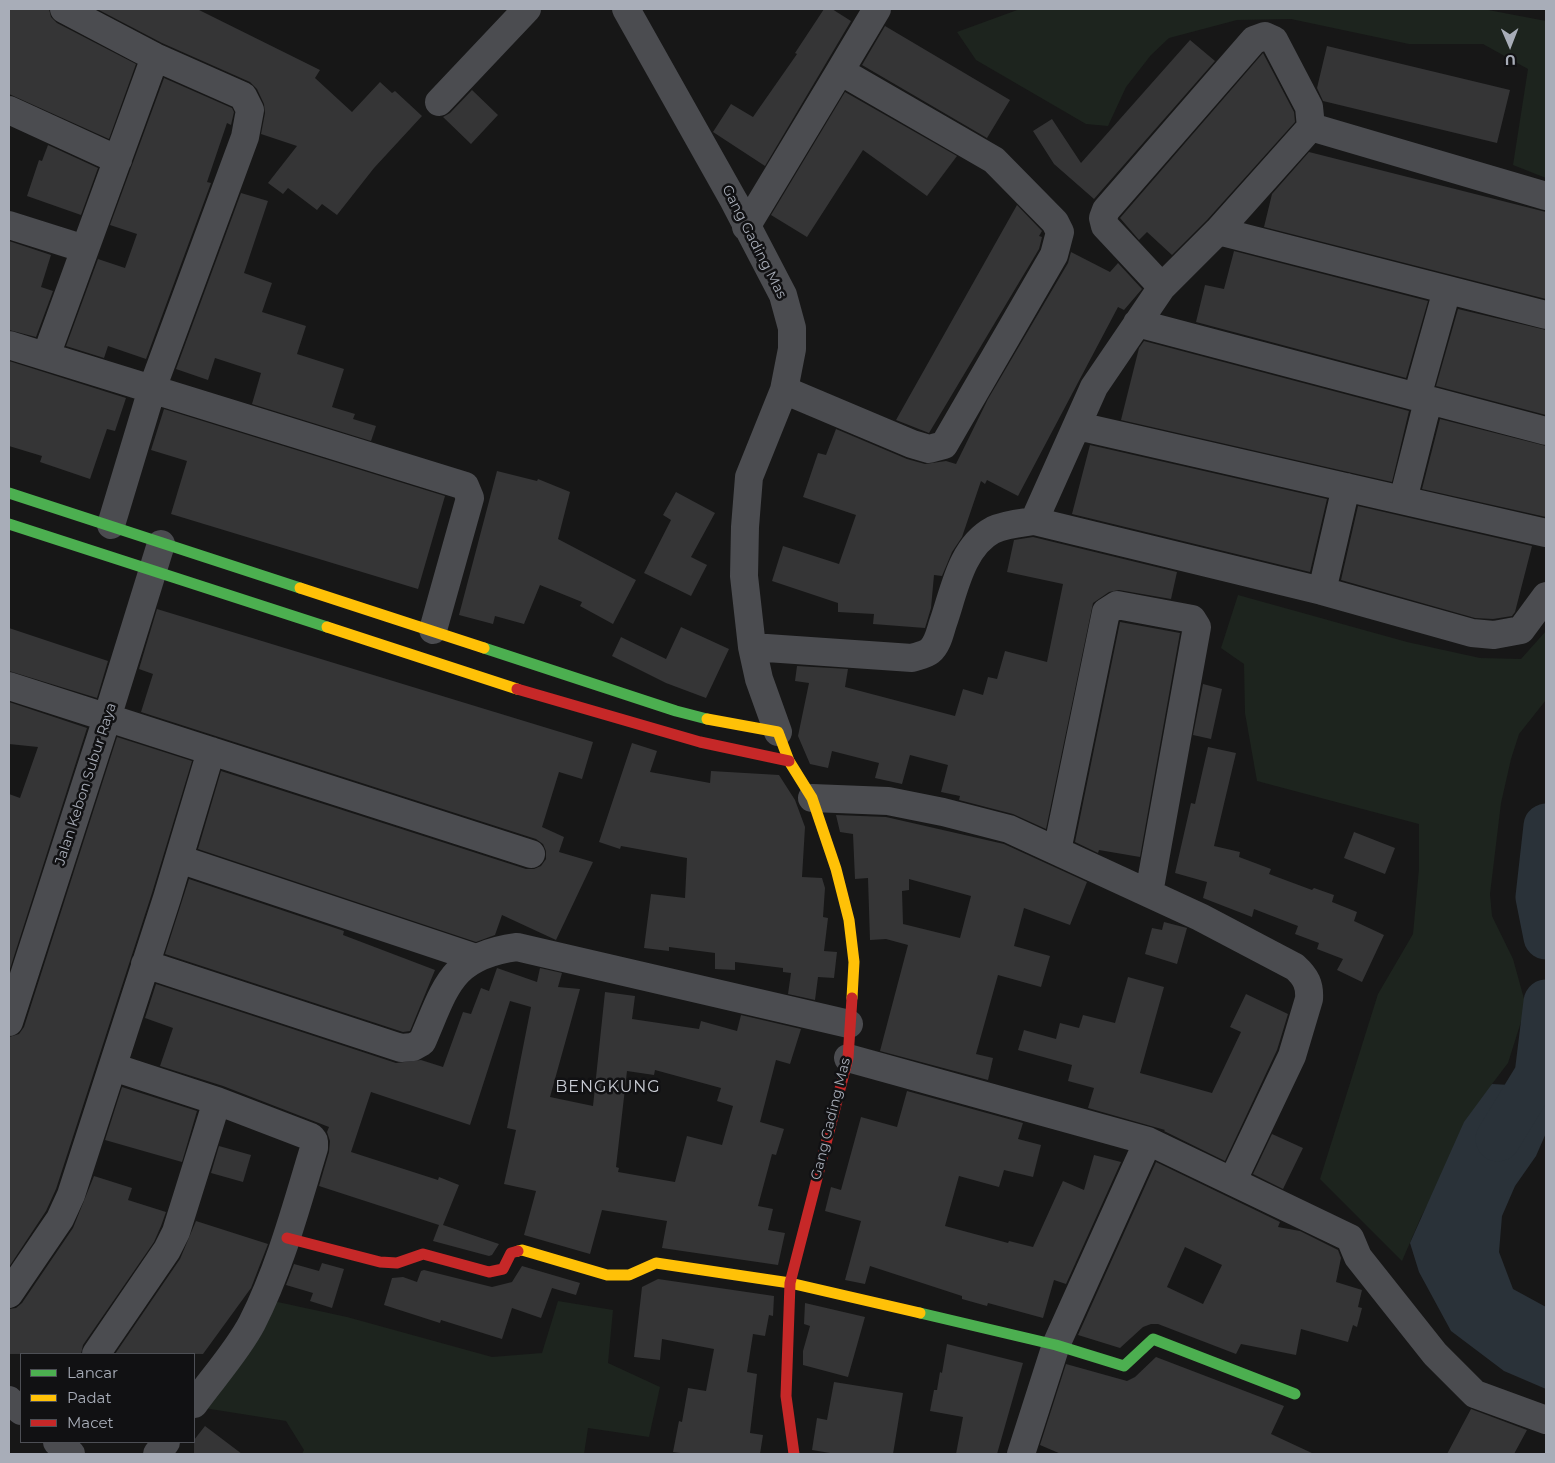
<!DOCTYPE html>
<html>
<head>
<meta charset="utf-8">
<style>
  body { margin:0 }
  #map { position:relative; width:1555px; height:1463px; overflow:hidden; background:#171717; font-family:Montserrat,sans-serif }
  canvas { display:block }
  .frame { position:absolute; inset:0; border:10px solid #a8adb8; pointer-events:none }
  .legend { position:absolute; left:20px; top:1353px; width:175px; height:90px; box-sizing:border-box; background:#111113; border:1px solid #4d4f55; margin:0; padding:6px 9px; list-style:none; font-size:15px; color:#a8adb8 }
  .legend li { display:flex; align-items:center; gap:10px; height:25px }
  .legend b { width:25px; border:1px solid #4d4f55 }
  .north { position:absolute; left:1485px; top:20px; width:50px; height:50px; -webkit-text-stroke:4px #111113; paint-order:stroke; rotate:179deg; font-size:14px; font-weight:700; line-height:20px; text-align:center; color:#a8adb8 }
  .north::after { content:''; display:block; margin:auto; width:18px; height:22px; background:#a8adb8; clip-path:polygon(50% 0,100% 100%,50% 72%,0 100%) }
</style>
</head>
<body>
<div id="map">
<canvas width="1555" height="1463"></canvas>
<div class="frame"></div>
<ul class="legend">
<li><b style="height:6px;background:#4caf50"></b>Lancar</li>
<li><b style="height:6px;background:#ffc107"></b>Padat</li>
<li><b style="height:6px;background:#c62828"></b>Macet</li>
</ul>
<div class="north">U</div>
</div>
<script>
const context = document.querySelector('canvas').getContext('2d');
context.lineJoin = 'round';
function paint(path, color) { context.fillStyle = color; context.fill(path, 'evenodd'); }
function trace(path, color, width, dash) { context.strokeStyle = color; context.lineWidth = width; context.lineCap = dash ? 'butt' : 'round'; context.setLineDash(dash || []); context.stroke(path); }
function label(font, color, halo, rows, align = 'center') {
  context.font = font + ' Montserrat,sans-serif'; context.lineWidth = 5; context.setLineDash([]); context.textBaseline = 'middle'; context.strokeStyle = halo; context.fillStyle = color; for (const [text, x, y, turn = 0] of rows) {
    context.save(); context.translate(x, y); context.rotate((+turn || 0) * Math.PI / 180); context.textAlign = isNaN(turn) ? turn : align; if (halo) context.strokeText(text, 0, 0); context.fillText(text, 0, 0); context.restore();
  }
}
paint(new Path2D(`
  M1020,9H1483L1546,21V178L1513,165L1528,69L1483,44H1409L1291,19L1237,20L1169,38L1151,55L1126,87L1108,126L1086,124L976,60L957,32Z
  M1238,595L1407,642L1480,658L1521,659L1546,631V700L1519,734L1511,759L1501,803L1490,894L1492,916L1513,959L1526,1006L1508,1063L1492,1084L1421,1217L1402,1261L1320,1179L1378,994L1413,934L1419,869V824L1257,781L1245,713L1244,664L1221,648Z
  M273,1301L347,1317L492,1357L542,1353L558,1301L613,1310L608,1363L660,1387L649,1437L588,1428L584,1454H302L304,1450L286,1421L204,1408Z`), '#1d241e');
paint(new Path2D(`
  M1492,1084L1546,1087V1133L1536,1156L1515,1186L1502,1216L1499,1252L1513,1289L1546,1307V1389L1504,1371L1451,1331L1419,1272L1410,1243L1464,1122Z`), '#2a3239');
trace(new Path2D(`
  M1546,826L1538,897L1546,937
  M1498,1139L1537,1075L1546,1002`), '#2a3239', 45);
paint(new Path2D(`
  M9,9H49L51,17L57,23L136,64L109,139L9,94Z
  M97,9H197L320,70L315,78L352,112L380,82L392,93L395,91L422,116L374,168L337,215L322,204L317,210L288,188L283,194L268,183L297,146L261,134L265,113L264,104L257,89L250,82L162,43Z
  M824,9H832L851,21L765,166L713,132L731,104L753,117L797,54L795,53Z
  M885,26L1010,100L987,138L862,65Z
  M1190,40L1215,61L1094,199L1054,164L1033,131L1052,119L1081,163Z
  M1327,46L1510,90L1497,143L1323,101L1317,88Z
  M1263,53L1294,112L1295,122L1207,220L1172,255L1147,232L1139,240L1120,218Z
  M164,78L232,108L234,112L231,125L227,123L207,182L211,183L146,359L108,346L104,358L66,346L98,259L125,268L137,234L110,225Z
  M472,90L498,115L471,144L443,117L450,113Z
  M845,92L957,156L927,196L863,150L807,237L771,215Z
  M48,145L98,168L81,215L27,196L39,160L42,161Z
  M1309,152L1546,212V299L1264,227L1272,194Z
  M241,193L268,201L244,273L272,283L262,312L306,326L297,354L344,369L332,407L355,414L353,419L376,426L371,441L252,404L261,373L215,358L208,380L176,369Z
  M1017,205L1042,231L1039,236L1042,237L1039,249L929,433L896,420Z
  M9,241L51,255L41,287L53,291L36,337L9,330Z
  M1234,251L1428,301L1406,378L1196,322L1205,285L1224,289Z
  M1071,252L1110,272L1118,263L1142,289L1124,310L1118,307L1018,496L987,480L985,484L981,481L962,537L952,552L942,576L934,575L931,608L925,628L873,624L874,614L838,612V603L772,581L783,546L839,564L856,515L803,497L818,453L826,455L836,429L907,459L925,464L946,461L956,464L988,399L1068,263Z
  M1458,309L1546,330V415L1436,386Z
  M1144,341L1409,411L1392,482L1121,420L1139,348Z
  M9,361L126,398L115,431L107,429L90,479L40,462L42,456L9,446Z
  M164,409L445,496L418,589L171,514L187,461L151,450Z
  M1440,419L1546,446V517L1422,489Z
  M1090,445L1327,499L1310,572L1072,514Z
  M497,471L537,481L538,479L570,492L558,539L636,580L613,624L580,606L582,602L540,585L524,624L495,616L493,624L459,615Z
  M676,492L715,513L691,557L707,565L691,596L644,573L671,520L663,515Z
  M1358,506L1532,546L1515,612L1512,616L1493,619L1475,618L1341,580Z
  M1033,537L1177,572L1171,599L1119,590L1109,592L1093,603L1046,829L1013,814L959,800L960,796L941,792L948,765L910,755L902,784L875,778L879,763L832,751L828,768L810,764L798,736L809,683L795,681L797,666L848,669L845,687L955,716L963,689L983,695L988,677L997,679L1005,651L1047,662L1063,584L1007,572L1014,540Z
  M157,609L593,742L582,779L559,772L542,827L564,837L559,852L593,862L556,940L502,915L495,935L476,942L198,849L221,771L526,869H534L541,866L546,859V851L543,844L536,839L141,712L153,674L139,669Z
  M1120,622L1180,633L1140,857L1099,850L1098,853L1075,842Z
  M681,627L729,649L706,698L666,683L612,656L621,637L666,659Z
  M9,628L108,661L97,698L9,671Z
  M1203,684L1222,689L1211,739L1193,735Z
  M9,702L87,728L9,972V794L20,798L38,747L9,744Z
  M117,737L192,761L152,893L56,1189L46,1211L9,1267V1037L19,1034L24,1027Z
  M632,743L657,751L650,772L710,783L711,771L779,775L795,800L805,827L802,877L822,878L825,888L823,917L828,918L824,951L837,952L834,978L818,977L815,1000L788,994L791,973L783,972V968L735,962V970L715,969V953L669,947V951L644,948L651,894L685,898L687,858L621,846L620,849L599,842Z
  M1208,747L1236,753L1214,846L1240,852L1239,857L1271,869L1269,874L1312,890L1314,888L1334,895L1332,902L1357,912L1354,921L1384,935L1362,982L1337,970L1343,959L1317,949L1319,943L1295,934L1298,926L1254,909L1252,917L1203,898L1207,882L1175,873L1191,803L1195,804Z
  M836,815L886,817L1004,844L1087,882L1070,925L1024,908L1014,946L1050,956L1041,987L998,975L976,1054L993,1058L988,1080L880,1051L908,945L886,939L870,940L868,878L855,879L853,834L840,832ZM909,879L971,896L960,938L903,924L902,891L909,890Z
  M1354,832L1395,848L1385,874L1344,858Z
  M189,879L344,931L343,935L435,970L410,1031L403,1032L165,954Z
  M1164,922L1187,928L1177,964L1145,954L1152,928L1162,930Z
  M497,968L537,982L540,968L562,973L558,987L580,989L550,1097L593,1106L605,992L635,996L632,1019L699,1029L701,1021L737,1031L741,1015L801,1029L790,1064L776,1060L760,1122L784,1129L776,1155L772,1154L758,1206L773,1209L768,1230L785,1233L778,1265L662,1248L667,1221L602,1210L590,1254L524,1235L536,1191L504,1184L516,1130L507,1128L531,1007L510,1001L470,1125L371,1092L351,1152L438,1180L439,1177L459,1185L443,1225L499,1244L492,1255L489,1256L433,1241L439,1225L319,1186L329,1152L330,1141L327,1132L329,1127L223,1086L160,1066L173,1028L145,1018L156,984L396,1063L421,1060L443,1067L463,1012L471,1014L481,988L489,991ZM655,1070L721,1088L717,1101L733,1106L722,1145L687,1136L675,1182L618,1172L619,1168L616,1167L627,1071L654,1075Z
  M1128,977L1164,987L1140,1073L1212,1093L1241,1032L1230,1027L1246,994L1288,1014L1277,1050L1225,1161L1164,1131L1165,1130L1088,1108L1094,1088L1068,1081L1072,1065L1018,1050L1024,1030L1056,1039L1060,1023L1079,1028L1083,1015L1115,1023Z
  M122,1087L197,1111L182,1162L105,1140Z
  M907,1091L1023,1123L1018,1139L1041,1145L1033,1177L1004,1170L999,1187L959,1176L945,1226L1008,1243L1009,1241L1033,1247L1063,1181L1084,1190L1094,1155L1121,1162L1066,1284L1054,1280L1043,1318L988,1303L987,1306L962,1299V1296L870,1266L865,1284L845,1280L861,1221L825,1211L831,1187L841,1190L861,1117L897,1127Z
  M1272,1134L1303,1148L1283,1189L1253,1174Z
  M219,1146L251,1155L243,1182L211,1173Z
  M1156,1162L1280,1222L1278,1227L1300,1231L1338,1250L1341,1258L1336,1282L1362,1290L1358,1307L1362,1308L1357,1327L1353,1325L1348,1342L1301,1329L1296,1355L1241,1344L1236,1354L1158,1324H1151L1143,1327L1120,1348L1078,1335ZM1185,1247L1222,1265L1203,1304L1167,1287Z
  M94,1176L132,1188L128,1200L166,1212L161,1226L154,1242L83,1345L81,1354H9V1309L16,1308L22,1303L73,1228Z
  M196,1221L268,1244L251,1288L203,1354H115L180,1259Z
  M322,1263L344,1269L332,1308L310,1301L313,1293L286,1285L294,1264L319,1271Z
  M522,1266L580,1283L576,1295L552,1288L541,1318L512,1308L502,1339L441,1320L440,1323L384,1305L392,1278L403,1277L417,1282L421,1271L424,1270L492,1287L512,1282Z
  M658,1279L774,1296L773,1316L769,1315L765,1336L753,1334L747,1372L757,1374L750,1433L763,1435L760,1454H688L673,1452L679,1421L682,1422L688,1388L706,1391L714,1349L662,1339L660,1360L634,1357L642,1287Z
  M805,1303L865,1317L848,1377L803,1365V1351L810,1326L804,1324Z
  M947,1344L1023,1363L997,1454H956L963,1417L930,1411L934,1390H937L940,1372L942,1373Z
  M1156,1357L1284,1406L1271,1434L1314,1454H1061L1040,1445L1066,1364L1127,1381L1135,1377Z
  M834,1382L903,1393L893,1454H836L812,1450L817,1418L827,1420Z
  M1471,1409L1527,1430L1514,1454H1447Z
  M205,1426L242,1454H194V1440Z`), '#353536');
trace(new Path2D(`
  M64,9L155,57L243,96L250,110L245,137L152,389L111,525
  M626,9L734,201L783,295L792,328V349L784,390L749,477L745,527L744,576L752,647L759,679L778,732
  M840,71L877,9
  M439,102L527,9
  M9,110L118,160
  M1311,127L1546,196
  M9,225L85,249
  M746,227L840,71L994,160L1055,222L1060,232L1054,255L944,445L929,449L912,444L784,390
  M1218,231L1546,315
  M1137,323L1546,431
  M9,345L465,486L470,498L433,630
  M46,356L155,57
  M1417,397L1447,290
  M1078,426L1546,533
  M1403,500L1428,401
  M1034,521L1094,387L1162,287L1105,226L1103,218L1106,210L1254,40L1265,36L1274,40L1309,107L1311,127L1218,231L1162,287
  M1322,591L1346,487
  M752,647L912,658C918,656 925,655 930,651C938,644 940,632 943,623C954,592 961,547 993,530C1006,524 1021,523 1034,521L1322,591L1472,633L1494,635L1521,630L1546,596
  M9,686L531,854
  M812,798L888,801L943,812L1009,829L1200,917L1295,967C1306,977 1310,985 1309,999L1292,1056L1233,1180
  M1057,851L1106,612L1117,605L1192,619L1197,627L1149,893
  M179,859L476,958
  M145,964L401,1048L413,1047L422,1042C446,987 450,956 517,947L849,1024
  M9,1022L107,718L161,544
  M848,1058L1148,1141L1350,1238L1358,1257L1435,1354L1475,1394L1546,1420
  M113,1067L217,1101L311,1137L314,1141V1148C296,1207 280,1268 252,1323C238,1350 212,1379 194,1404
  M9,1294L60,1219L71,1195L167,898L211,751
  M96,1354L167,1250L176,1232L217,1101
  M9,1400L21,1411
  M57,1442L71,1454
  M157,1454L166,1442
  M1021,1454L1056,1345L1148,1141`), '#4b4c50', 28);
trace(new Path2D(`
  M9,493L300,588
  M9,524L327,627
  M484,648L676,711L707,719
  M920,1313L1056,1345L1124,1366L1153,1339L1295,1394`), '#4caf50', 11);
trace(new Path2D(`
  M300,588L484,648
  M327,627L517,689
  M707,719L778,732L789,761L812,798L836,869L849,920L854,962L852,998
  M518,1251L522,1250L607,1275H629L656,1263L790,1283L920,1313`), '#ffc107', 11);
trace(new Path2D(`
  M517,689L700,742L789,761
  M287,1238L380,1262L397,1263L423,1254L489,1272L503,1269L511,1253L518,1251
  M794,1454L786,1396L790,1283L848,1058L852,998`), '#c62828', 11);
label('14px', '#a8adb8', '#111113', [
  ["Gang Gading Mas",754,242,63],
  ["Jalan Kebon Subur Raya",86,784,-72],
  ["Gang Gading Mas",831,1119,-76]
]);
context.letterSpacing = '1px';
label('16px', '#c9ccd4', '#111113', [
  ["BENGKUNG",608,1087]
]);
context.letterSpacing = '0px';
</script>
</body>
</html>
